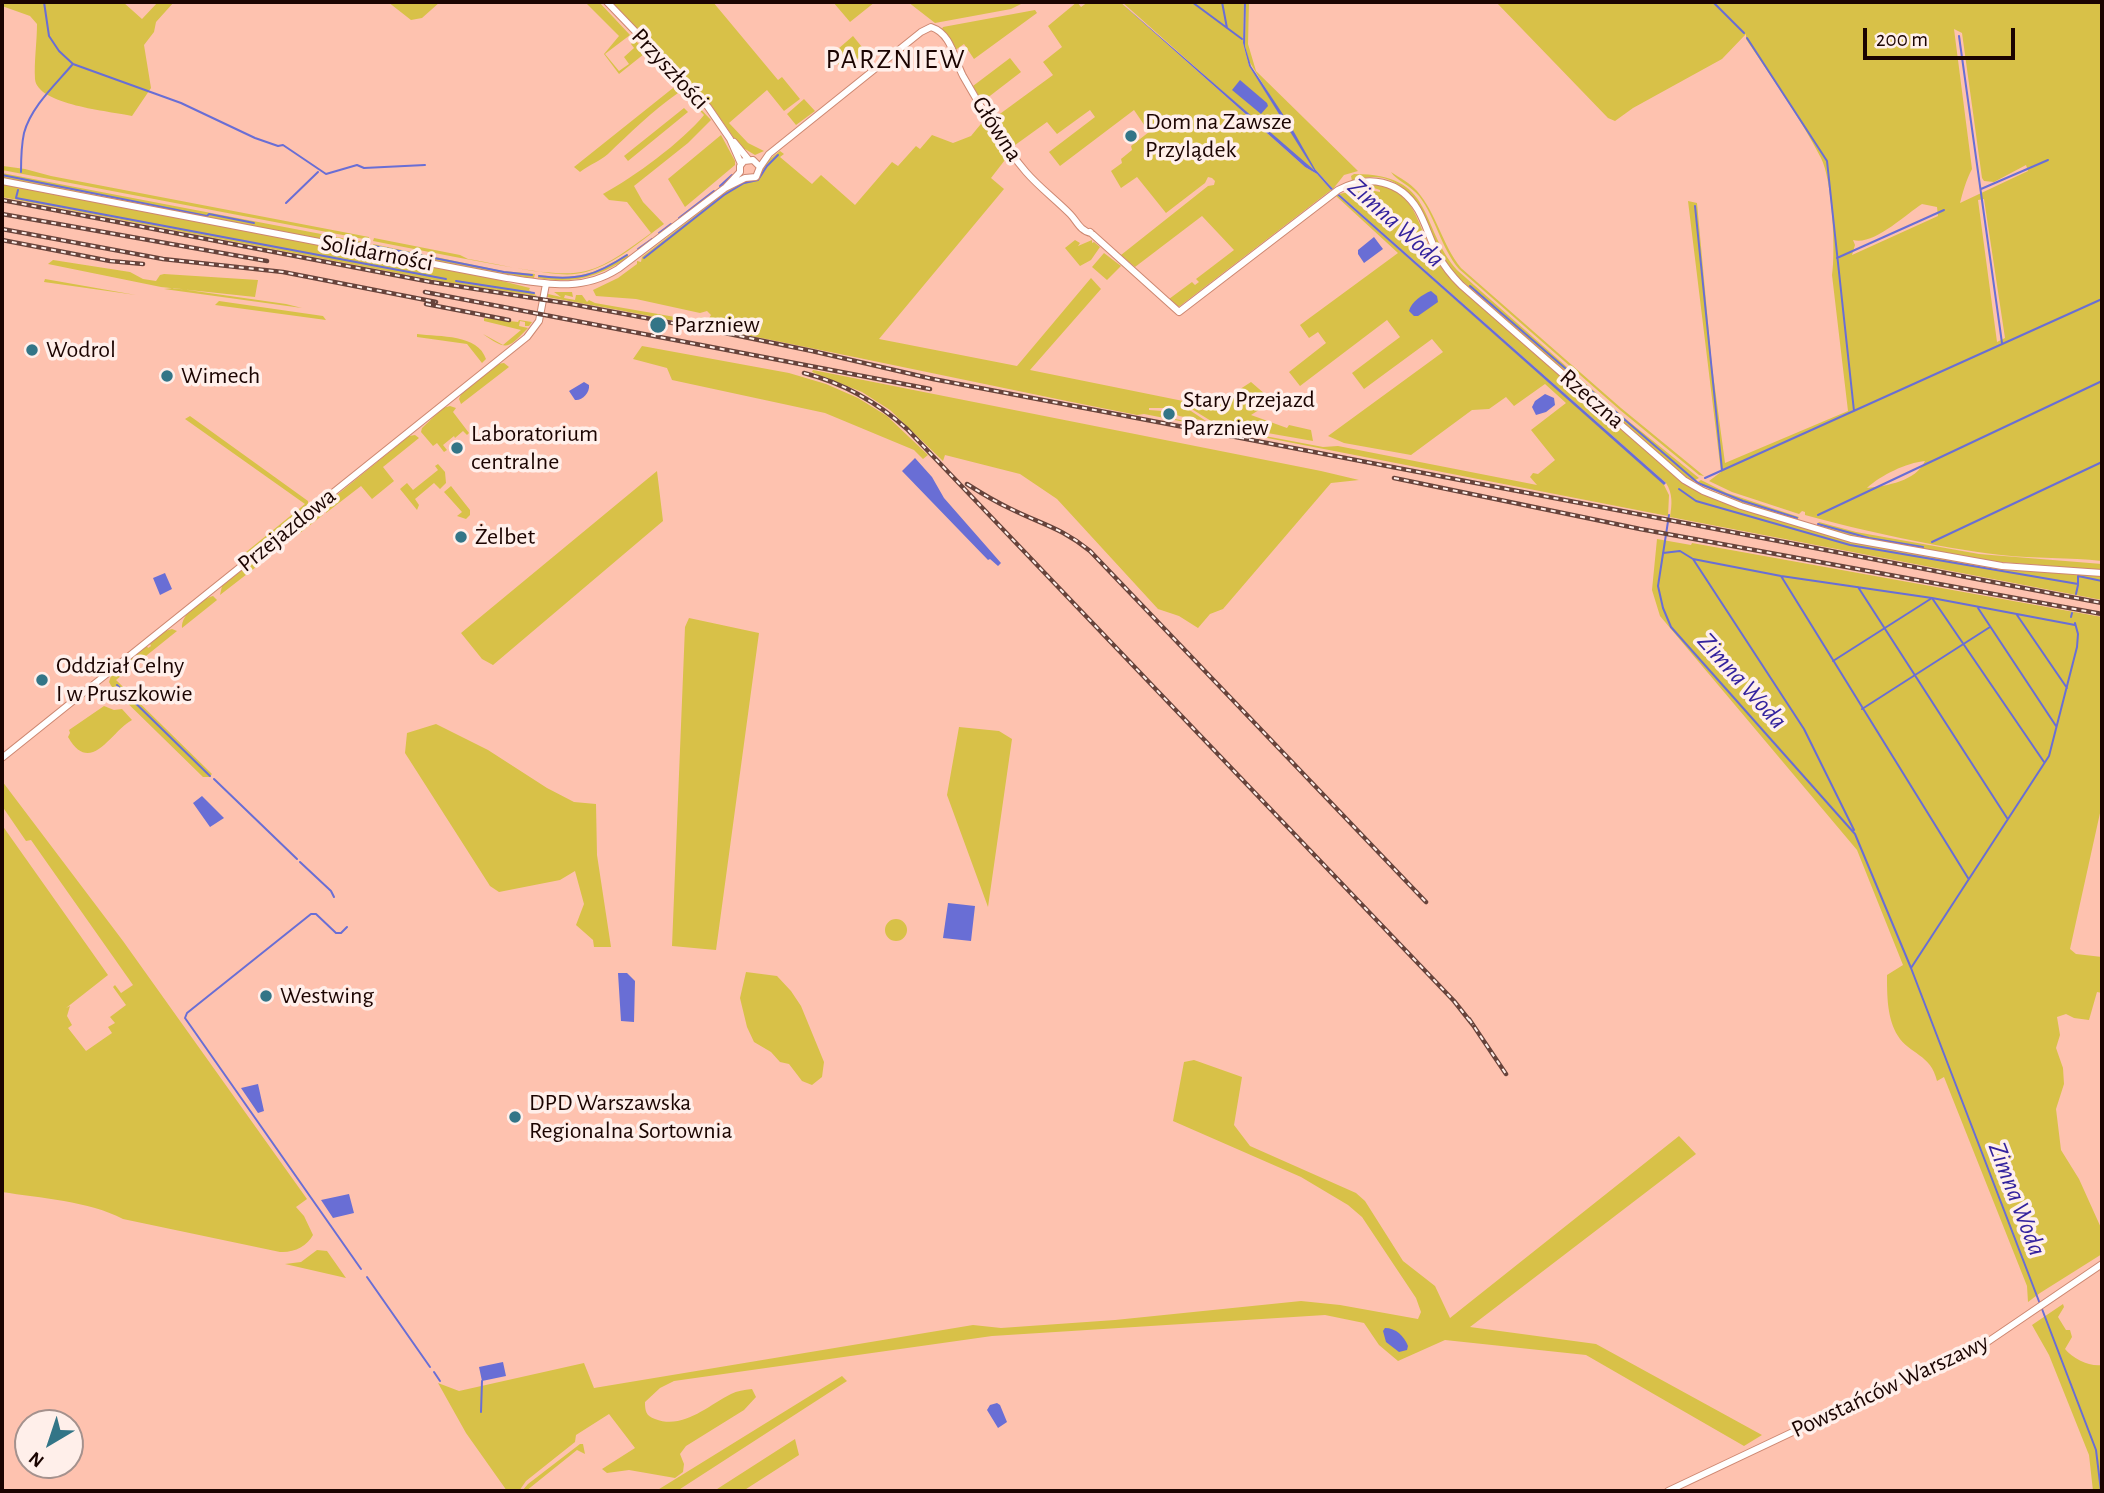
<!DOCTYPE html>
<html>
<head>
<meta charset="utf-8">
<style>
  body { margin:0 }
  #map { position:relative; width:2104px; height:1493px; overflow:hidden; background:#fec2af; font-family:"Alegreya Sans",sans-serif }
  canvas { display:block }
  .frame { position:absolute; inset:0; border:4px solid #1b0401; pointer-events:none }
  .north { position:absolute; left:14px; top:1409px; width:70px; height:70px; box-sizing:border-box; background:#ffefea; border:2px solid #a4918d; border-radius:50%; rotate:219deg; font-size:19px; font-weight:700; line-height:28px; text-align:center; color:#1b0401 }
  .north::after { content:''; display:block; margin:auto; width:24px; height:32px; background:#337587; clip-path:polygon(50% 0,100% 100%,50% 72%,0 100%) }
  .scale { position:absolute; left:1863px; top:28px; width:152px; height:32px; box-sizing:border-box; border:4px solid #1b0401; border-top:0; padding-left:9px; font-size:21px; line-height:24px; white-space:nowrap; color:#1b0401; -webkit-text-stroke:5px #ffefea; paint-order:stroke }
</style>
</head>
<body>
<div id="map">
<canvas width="2104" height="1493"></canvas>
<div class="frame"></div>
<div class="north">N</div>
<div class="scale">200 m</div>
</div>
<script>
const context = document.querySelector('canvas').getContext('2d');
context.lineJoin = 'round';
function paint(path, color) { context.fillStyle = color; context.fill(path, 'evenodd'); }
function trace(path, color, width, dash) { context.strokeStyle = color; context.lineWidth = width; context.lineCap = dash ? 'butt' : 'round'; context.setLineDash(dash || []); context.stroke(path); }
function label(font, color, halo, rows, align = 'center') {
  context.font = font + ' "Alegreya Sans",sans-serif'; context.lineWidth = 7; context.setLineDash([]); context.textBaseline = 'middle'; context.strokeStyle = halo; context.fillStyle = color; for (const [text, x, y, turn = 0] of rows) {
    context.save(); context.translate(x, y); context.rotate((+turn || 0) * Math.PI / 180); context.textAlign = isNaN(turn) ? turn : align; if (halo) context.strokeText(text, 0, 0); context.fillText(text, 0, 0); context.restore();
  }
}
paint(new Path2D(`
  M2,2H123L142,19L158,2H174L156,22L154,32L144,45L151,88L132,116C110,111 37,105 35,79C34,61 37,42 37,24L30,16L2,6Z
  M388,2H440L422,18L411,20Z
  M585,2H599L630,35L605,54L619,71L629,64L624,57L634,48L631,44L635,40L711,120L688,143L634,186L643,202L664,224C641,241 615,264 586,272C568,277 551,273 533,271C479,262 426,251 373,241L374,238L460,255L468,259C500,264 555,279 586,271C610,265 631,247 651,233L627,202L609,200L603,194C634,177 682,142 704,115L644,54L619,74L604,54L619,36Z
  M610,2H713L778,80L782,77L800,99L784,111L767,90L729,123L748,143L764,151L755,155L745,149L743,151L706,98L702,96L662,55V53Z
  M833,2H875L850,22Z
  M908,2H1025L1011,9L935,23Z
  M1077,2L1081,7L1088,2H1120L1305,167L1317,174L1331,190L1180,306H1177L1169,299L1192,282L1195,285L1199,282L1196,279L1234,250L1202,216L1135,267L1121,255L1208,186L1214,185L1215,181L1212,178L1208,177L1205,183L1166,213L1137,177L1121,188L1111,171L1122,163L1121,159L1132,150L1131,146L1149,132L1134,110L1060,166L1049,152L1095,117L1090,110L1057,134L1047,122L1011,148L993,119L1053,75L1043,62L1062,47L1048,26Z
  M1122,2H1244L1243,43L1249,66L1313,166L1249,61L1245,46L1246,2H1249L1248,44L1256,71L1358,171L1344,175L1333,189L1315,169H1310Z
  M1496,2H2102V561C2069,557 2035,559 2001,555C1935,547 1864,531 1805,515V512L1802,511L1799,514L1732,492L1709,481L1721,472L1688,201L1697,203L1712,366L1725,463L1848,411L1832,275C1836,251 1832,179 1821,158C1800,117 1771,77 1746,39V34L1722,59L1633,108L1615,121L1608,118ZM1954,29L1962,33L1982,178L1984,181L1994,182L2026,165L2028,171L1960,203C1963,192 1966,180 1972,169ZM1984,199L2005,338L1997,342L1978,200ZM1922,204L1937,207L1938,216L1852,255L1855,245L1853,240C1873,246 1905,215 1922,204ZM1925,461C1916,481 1887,486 1867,488C1881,475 1906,463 1925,461Z
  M1035,10L1037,13L974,59L964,44L954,51L942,29L943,27Z
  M853,36L866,52L843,70L831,55Z
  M1010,58L1021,72L982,102L973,86Z
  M673,88L678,93C652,111 630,133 608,154C600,161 589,165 580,172L574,167Z
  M804,99L815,111L796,125L787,114Z
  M684,108L688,112L628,161L624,156Z
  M985,119L1008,156L991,178L1004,189L879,339L1017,366L1091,278L1101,289L1030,370L1188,402V409L1206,421L1179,416L1167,408H1149V410L1163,411L1164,415L1170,418L1323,447L1338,446L1537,485L1530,477L1533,473L1538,474L1555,460L1531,430L1566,403L1545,384L1514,406L1506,397L1489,409L1472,410L1411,455L1344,443L1328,436L1443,352L1432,339L1364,389L1352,373L1400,337L1387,320L1300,386L1289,372L1326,343L1318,332L1309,338L1300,325L1398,253L1336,196L1337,195L1663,483L1669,495L1668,516L1144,414L1137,415C940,376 745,332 547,297L548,294L561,297L554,292H572L573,297L565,295L564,298L575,300L576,295H582L587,302L589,300L595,303L698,321L700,317L708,320L711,315L707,311L700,313L636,299L596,296L593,290L618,278L637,264V261L641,262L642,257L728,190L742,181L757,179L765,163L780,151L784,154L780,157L812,184L821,175L855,205L892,162L898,166L916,146L920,149L932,135L953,143L971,136Z
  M721,135L735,161V165L685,207L668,179Z
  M3,166L25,169L51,176L369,237V240L2,170Z
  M1391,172C1400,178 1410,183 1417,191C1437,214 1442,245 1461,268L1621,408L1704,476L1699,475L1620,410L1459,269C1441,248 1436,218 1419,196C1411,186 1396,180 1391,172Z
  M2,173L368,243L363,247L4,178Z
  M1354,174C1436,174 1418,225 1457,270L1627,420L1699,478L1693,481L1683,475L1460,279C1452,270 1445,262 1440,252C1421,215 1407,162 1352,181L1351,176Z
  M2,183L482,276L530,288L529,290L537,296L439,281L2,197Z
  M1358,184C1412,182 1413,212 1432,252C1436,263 1445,271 1452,279L1681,480L1744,510L1854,543L1926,556L1975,564L2102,575V600L1670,517C1672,504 1673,494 1666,483L1339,194L1364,189L1380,192V190L1368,186L1354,187Z
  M1075,240L1080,243L1078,246L1092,240V243L1094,242L1100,247L1091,260L1080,266L1065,248Z
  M373,244L503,271L535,274L534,278L501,274L375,250Z
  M1104,253L1121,266L1107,280L1092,267Z
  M627,254L629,257C599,277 574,284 538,278V275C576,280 595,275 627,254Z
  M53,260L130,272L143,279L156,281L160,275L164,274L258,280L255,297L161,287L48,264Z
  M45,279L136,295L44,282Z
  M174,288L286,304L302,308L164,289Z
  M219,301L323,316L326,320L215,305Z
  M484,318L518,322L519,320L532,322L529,326H525V322L520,321L519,326L528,328C508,349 507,351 483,334L503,345L521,330L484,321Z
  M417,334C440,337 478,334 486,359L482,363L467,344L417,337Z
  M642,346L789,373L826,384L858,398L887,416L928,455L923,459L914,450L825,413L672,380L667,368L633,359Z
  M504,363L509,367L461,404L459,399L461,394L497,364Z
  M813,370L1321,471L1359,480L1331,483L1223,609L1210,614L1198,628L1179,616L1158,609L1057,499L1020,474L945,455L943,461L890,410L862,392L812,372Z
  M1251,382L1273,401L1251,415L1287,428L1289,425L1311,430L1313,441L1216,424L1190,408V403L1211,408Z
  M450,406L456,408L453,412L469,433L467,435L463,431L455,438L454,436L443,445L447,450L444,452L437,443L433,446L421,432L422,428L443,408Z
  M190,416L308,501V506L239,560L237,557H240L305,504L185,419Z
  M415,435L419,438L383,467L394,481L372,499L361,486L326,513L327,503L409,436Z
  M438,464L445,472L446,483L440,489L434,483L415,499L419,505L417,510L400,489L407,483L413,490L438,470L435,466Z
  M657,471L663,521L493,665L482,659L461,633Z
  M1701,480L1727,493L1799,517L1797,520L1743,503L1696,483Z
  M451,486L470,510V515L466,519L457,516L462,512L444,492Z
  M317,512L323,515L220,595L222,586L311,515Z
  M1819,522L1856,532L1979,554L2102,564V570L1988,561L1848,535L1816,526Z
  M1657,539L1691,545L1692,543L2102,617V804L2070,949L2076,954L2102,957V993L2097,992L2089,1020L2074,1018L2066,1014L2057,1017L2060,1035L2056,1048L2063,1068L2064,1084L2056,1109L2061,1150L2079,1179L2102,1230V1254L2040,1293L2028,1302L2027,1286L1944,1077L1937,1081C1931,1054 1909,1054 1898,1036C1887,1019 1887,995 1887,975L1903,965L1857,850L1660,616L1652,590Z
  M213,596L217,600L182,628C181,614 200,600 213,596Z
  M689,618L759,633L716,950L672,946L685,627Z
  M172,629L177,631L116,680L212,774L209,777H203L113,689L109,682L112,673L147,646L148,648L151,646L150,644L165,631Z
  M104,706L114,710L122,709L132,720C111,731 91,777 68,737L70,733L69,730Z
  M436,724L488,750L547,788L574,802L596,804L597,855L611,947H594L593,940L576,925L584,904L575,871L560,880L499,892L490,886L405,753L407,733Z
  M959,727L999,731L1012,739L988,907L947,795Z
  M2,781L123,941L307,1199L296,1207L304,1216L313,1235C307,1246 294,1253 280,1252L123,1219C89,1201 40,1198 2,1192V825L108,975L66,1008L70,1006L67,1016L72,1025L68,1028L86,1051L112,1033L108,1027L115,1023L110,1017L126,1005L113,987L115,985L121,993L133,985L31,840L26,841L2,806Z
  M885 930a11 11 0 1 1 22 0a11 11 0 1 1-22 0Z
  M746,972L777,976L791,991L801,1006L824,1062L822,1077L812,1085L802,1081L789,1064L780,1062L771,1052L754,1042L747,1027L740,998Z
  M1194,1060L1242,1077L1234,1125L1250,1146L1356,1193L1365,1201L1403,1261L1435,1286L1450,1318L1679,1136L1696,1154L1470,1327L1596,1344L1762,1435L1744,1446L1586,1355L1445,1340L1398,1361L1379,1345L1364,1323L1325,1315L992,1336L674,1381L660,1388L645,1402C645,1411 646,1416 655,1419C683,1430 707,1406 731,1394C737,1391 744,1390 752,1389L756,1397L744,1410L686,1446L680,1454L684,1464L683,1472L675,1478L629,1470L607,1473L602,1469L635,1448L609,1414L576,1435L575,1442L526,1481L519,1491H507L466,1433L438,1383L459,1391L584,1363L594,1388L973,1325L1001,1328L1115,1320L1301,1301L1340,1305L1418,1319L1421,1312L1416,1298L1362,1217L1348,1205L1301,1177L1173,1121L1184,1062Z
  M317,1250L327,1251L346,1278L285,1264L301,1262Z
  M2063,1304L2064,1307L2058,1317L2066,1330H2070L2072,1337L2065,1349C2073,1359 2090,1367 2102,1365V1491H2093L2089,1455L2049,1355L2032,1325Z
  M842,1376L847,1381L677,1491H656Z
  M795,1439L799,1455L743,1491H714Z
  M580,1444H583L585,1454L577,1450L526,1491H522L528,1484Z`), '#d8c148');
paint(new Path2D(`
  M1120,2L1314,170L1249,66L1243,43L1244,2H1246L1245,46L1251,66L1290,125L1315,169L1333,189L1331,190L1317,174L1305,167Z
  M1240,80L1267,103L1268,106L1261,114L1232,90Z
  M1339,194L1666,483L1664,485L1337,195Z
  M1374,237L1383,249L1364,263L1358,254V250Z
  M1431,291L1437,296L1438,302L1418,316H1414L1409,311C1411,302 1423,294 1431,291Z
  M584,382L589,385C590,393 582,401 575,400L569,391Z
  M1545,394L1554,398L1555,405L1546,412L1536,415L1532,407L1535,401Z
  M915,458L932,477L944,498L1001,563L998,566L990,559L988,560L902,471Z
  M165,573L172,589L160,595L153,578Z
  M202,796L224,818L210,827L193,803Z
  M948,903L975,906L971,941L943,938Z
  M618,973H627L635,981L634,1022L621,1021Z
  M258,1084L264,1111L258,1113L241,1088Z
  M349,1194L354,1213L333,1218L321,1200Z
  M1385,1328C1396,1328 1404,1336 1408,1346L1407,1350L1399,1352L1386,1342L1383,1331Z
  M503,1362L506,1376L482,1381L479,1367Z
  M997,1403L1000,1405L1007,1422L998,1428L987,1410L990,1405Z`), '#696ed5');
trace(new Path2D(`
  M44,2L49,36L59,51L73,64L181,103L255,138L278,146L283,145L326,174L357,165L364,168L425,165
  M1192,2L1242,39
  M1222,2L1227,28
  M1713,2L1744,33
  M1959,36L2002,343
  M1747,38L1827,161L1854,411
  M21,172C21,159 21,147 24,133C31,107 55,85 72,65
  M2,175L207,216L209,214L254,223
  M720,186L732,175
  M1981,189L2048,160
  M18,190L16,198L446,279
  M286,203L318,172
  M1695,206L1722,470
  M679,218L714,191
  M659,233L671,224
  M321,237L366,245
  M374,246L504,272L532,275
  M638,249L652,239
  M644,258L724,195L744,183L758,180L767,166L778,155
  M1837,258L1944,210
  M539,276C577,281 595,276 627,255
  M456,281L534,293
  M1470,286L1698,483L1743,501L1797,518
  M1705,478L2102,299
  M1679,489L1696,501L1850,545L2078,584V576L2102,581
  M1669,515L1658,586L1663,608L1671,627L1855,834L1911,968L2040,1304
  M1818,515L2102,381
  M1818,524L1869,538L1923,547
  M1932,542L2102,462
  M1663,553L1680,551L1693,559L1804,729L1854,830
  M1693,559L1781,576L1932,598L2075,625
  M1781,576L1968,878
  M1858,587L2007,818
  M2076,594L2078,585
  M1978,608L2056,726
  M2017,615L2067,688
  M2071,617L2072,613
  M1833,661L1932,598L2044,762
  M117,685L210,776
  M1862,709L1990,627
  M214,779L297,859
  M300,862L331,891L334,897
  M347,927L341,933H336L316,914H311L187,1013L185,1018L361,1269
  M1911,968L2049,756L2077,647L2078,634L2075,623
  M367,1277L430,1367
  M2042,1309L2096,1450L2101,1491
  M434,1372L440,1381
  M481,1412L482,1381`), '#696ed5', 2);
const minor = new Path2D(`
  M607,2L708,107L730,139L741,164
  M734,142L748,159
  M2,181L507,278C547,284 582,292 618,269L725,188L745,178L756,177L760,167L769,154L921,32L931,27C952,34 954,59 963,76C982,109 1001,143 1026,172C1039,187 1055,199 1070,214C1077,221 1080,231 1091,233
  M726,187L740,172V166L744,161L753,160L760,167
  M1090,232L1179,312L1338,190C1368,174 1400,180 1418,210C1426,224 1430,240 1438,255C1444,266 1452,276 1461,285L1659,458L1684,480L1703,491L1741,506L1851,539L2002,566L2102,573
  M2,758L527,337L539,321L546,284
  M1668,1491L1911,1376L1983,1345L2102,1264`);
trace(minor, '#cd8771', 8);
trace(minor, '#fff', 6);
const rail = new Path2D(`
  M2,200L431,282L571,304L710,330L812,351L933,379L2102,603
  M2,214L267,261
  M2,229L163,259L283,272L436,302
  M2,240L110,261L143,264
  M425,292L930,389
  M426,304L509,320
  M804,373C843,383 877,402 907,429L1454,1001L1473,1025
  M1394,478L1640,529L2102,614
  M967,484C981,493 996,502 1011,509C1041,524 1062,528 1090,551L1426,902
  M1469,1019L1506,1074`);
trace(rail, '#67433b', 4.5);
trace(rail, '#ffefea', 2, [5]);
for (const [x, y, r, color] of [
  [1131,136,7,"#337587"],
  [658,325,9,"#337587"],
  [32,350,7,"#337587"],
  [167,376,7,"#337587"],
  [1169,414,7,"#337587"],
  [457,448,7,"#337587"],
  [461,537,7,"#337587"],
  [42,680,7,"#337587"],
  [266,996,7,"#337587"],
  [515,1117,7,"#337587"]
]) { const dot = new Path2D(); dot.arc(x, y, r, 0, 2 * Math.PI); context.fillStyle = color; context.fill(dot); trace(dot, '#ffefea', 2.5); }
label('24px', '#1b0401', '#ffefea', [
  ["Przyszłości",670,69,47],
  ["Główna",997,129,57],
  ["Solidarności",377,253,11],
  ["Rzeczna",1592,399,41],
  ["Przejazdowa",287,530,-39],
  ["Powstańców Warszawy",1890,1386,-25]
]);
label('24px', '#1b0401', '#ffefea', [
  ["Dom na Zawsze",1145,122],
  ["Przylądek",1145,150],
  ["Parzniew",674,325],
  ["Wodrol",46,350],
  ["Wimech",181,376],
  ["Stary Przejazd",1183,400],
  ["Parzniew",1183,428],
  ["Laboratorium",471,434],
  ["centralne",471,462],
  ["Żelbet",475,537],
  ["Oddział Celny",56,666],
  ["I w Pruszkowie",56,694],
  ["Westwing",280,996],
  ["DPD Warszawska",529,1103],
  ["Regionalna Sortownia",529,1131]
], 'left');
label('italic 26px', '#34239e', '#ffefea', [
  ["Zimna Woda",1396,223,42],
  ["Zimna Woda",1742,681,48],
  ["Zimna Woda",2017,1199,69]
]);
context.letterSpacing = '2px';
label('28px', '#1b0401', '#ffefea', [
  ["PARZNIEW",896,60]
]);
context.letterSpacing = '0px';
</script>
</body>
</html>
